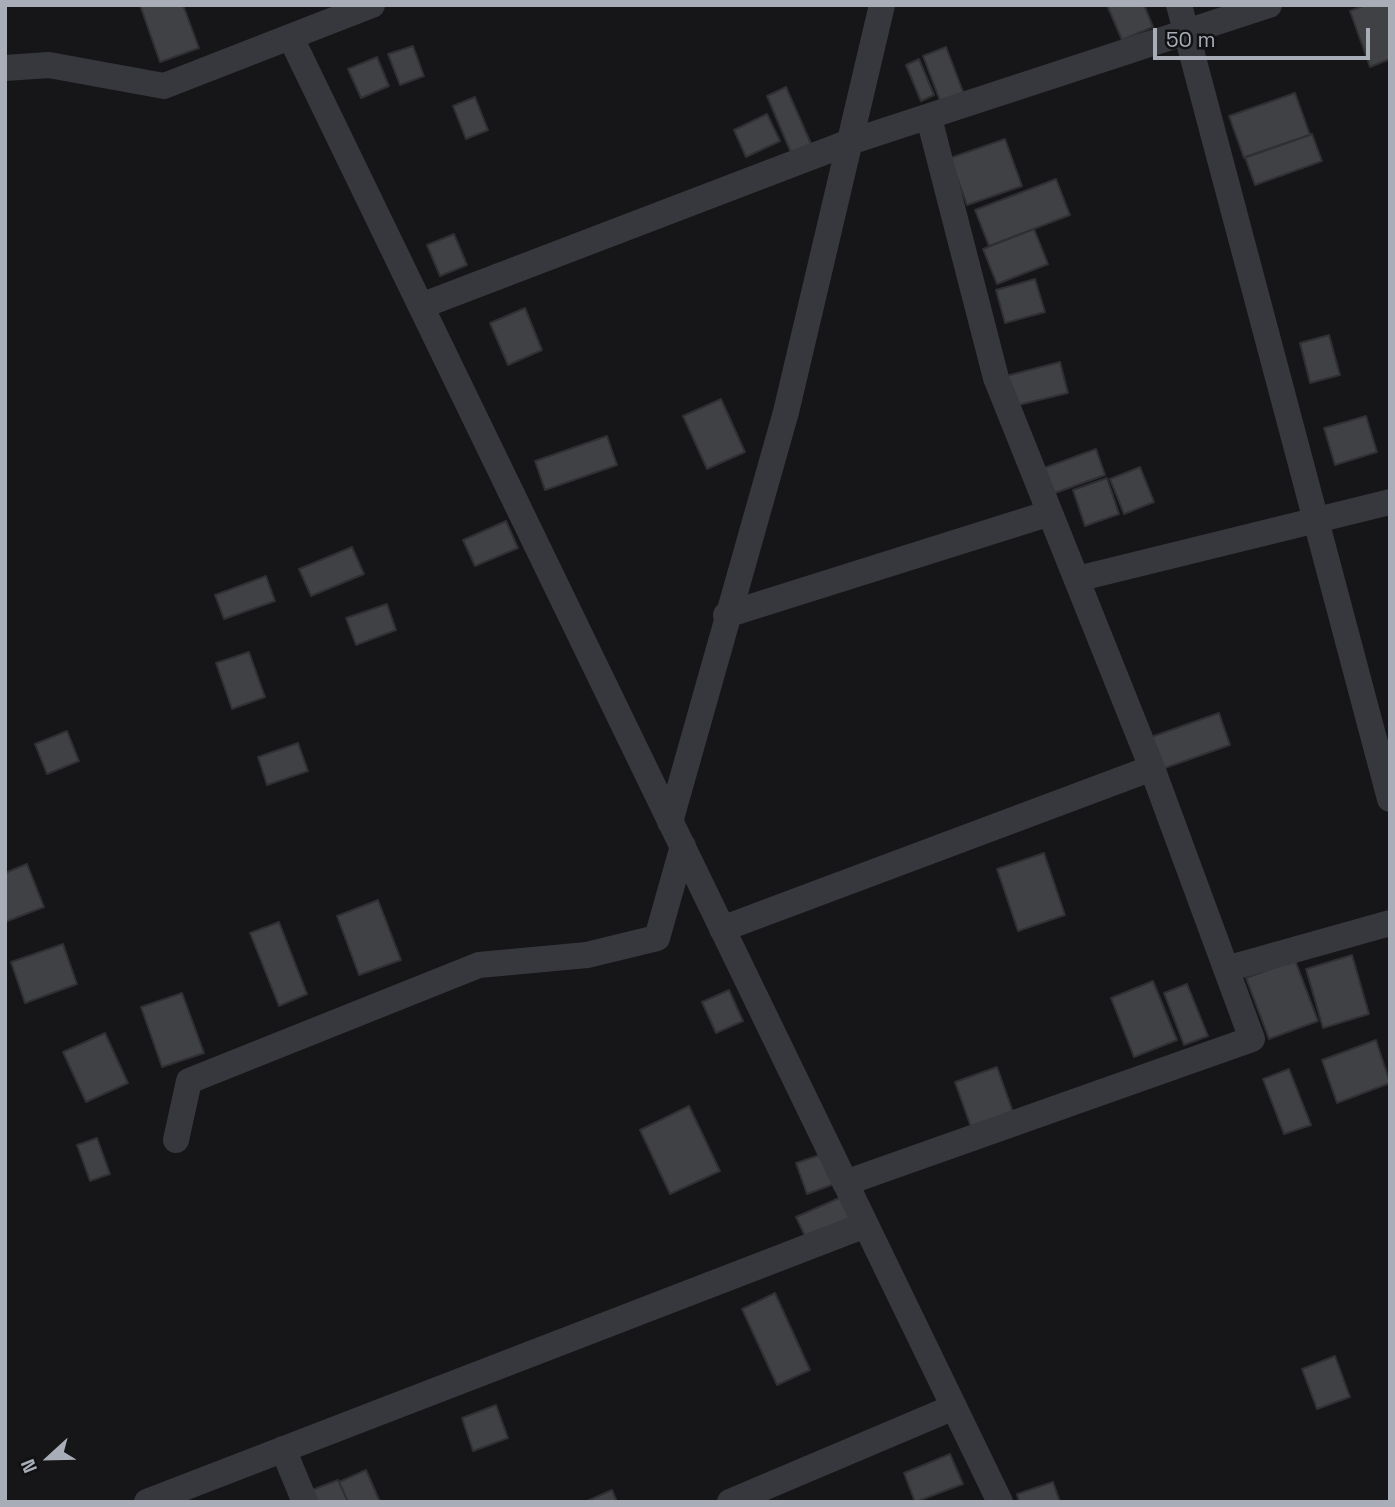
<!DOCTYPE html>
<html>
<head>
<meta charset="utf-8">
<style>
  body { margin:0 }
  #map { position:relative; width:1395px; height:1507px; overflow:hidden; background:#161618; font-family:"Space Grotesk",sans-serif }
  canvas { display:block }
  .frame { position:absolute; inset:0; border:7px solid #a8adb8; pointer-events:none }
  .north { position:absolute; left:14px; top:1423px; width:70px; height:70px; -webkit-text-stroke:5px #111113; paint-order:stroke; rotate:248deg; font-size:19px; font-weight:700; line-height:28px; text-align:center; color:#a8adb8 }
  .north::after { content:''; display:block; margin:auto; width:24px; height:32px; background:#a8adb8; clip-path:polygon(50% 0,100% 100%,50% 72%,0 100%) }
  .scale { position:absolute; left:1153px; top:28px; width:217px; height:32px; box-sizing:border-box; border:4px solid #a8adb8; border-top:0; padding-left:9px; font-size:21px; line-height:24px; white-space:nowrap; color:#a8adb8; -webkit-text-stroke:5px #111113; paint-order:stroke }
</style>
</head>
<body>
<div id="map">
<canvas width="1395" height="1507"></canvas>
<div class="frame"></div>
<div class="north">N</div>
<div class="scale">50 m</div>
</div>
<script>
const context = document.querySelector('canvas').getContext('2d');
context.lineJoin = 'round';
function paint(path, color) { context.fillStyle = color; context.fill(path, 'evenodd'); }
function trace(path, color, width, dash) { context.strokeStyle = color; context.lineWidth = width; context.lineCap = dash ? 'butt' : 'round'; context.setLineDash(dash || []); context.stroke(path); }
const building = new Path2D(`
  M140,5H183L199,48L160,62Z
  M1107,5H1144L1153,27L1122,40Z
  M1365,5H1390V59L1370,67L1350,11Z
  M413,46L424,76L400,85L388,54Z
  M946,47L965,97L942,106L923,56Z
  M377,57L389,86L361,98L348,69Z
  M919,59L934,95L921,101L906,65Z
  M786,87L812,146L792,155L767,96Z
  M1295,93L1310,135L1244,158L1229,116Z
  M475,97L488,130L466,139L453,106Z
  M767,114L780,141L746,157L734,130Z
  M1312,134L1322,161L1255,185L1245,157Z
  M1005,139L1022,186L967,205L950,158Z
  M1056,179L1070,215L989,246L975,210Z
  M1034,229L1048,264L997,284L983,249Z
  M454,234L467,265L440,276L427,245Z
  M1035,279L1045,312L1005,323L996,290Z
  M525,308L542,350L508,365L490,323Z
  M1329,335L1340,375L1310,383L1300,343Z
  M1060,362L1068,393L1014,406L1006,376Z
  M721,399L745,452L707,469L683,416Z
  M1366,416L1377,452L1335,465L1324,428Z
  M607,436L617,465L545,490L535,461Z
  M1096,449L1105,475L1052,494L1044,468Z
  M1140,467L1154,502L1124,514L1110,479Z
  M1107,478L1119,514L1085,526L1073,490Z
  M506,521L518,548L475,566L463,540Z
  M352,547L364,574L311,596L299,569Z
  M266,576L275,601L224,619L215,595Z
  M387,604L396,630L356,645L346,618Z
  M249,652L265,697L232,709L216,663Z
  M1219,713L1230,745L1162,769L1151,737Z
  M67,731L79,761L47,774L35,744Z
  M298,743L308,771L267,785L258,757Z
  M1044,853L1065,915L1018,931L997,869Z
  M27,864L44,907L5,922V873Z
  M378,900L401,960L359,975L337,916Z
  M279,922L307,994L279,1006L250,933Z
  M63,944L77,984L25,1003L11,962Z
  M1352,955L1369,1014L1323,1028L1306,969Z
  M1295,960L1318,1021L1269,1039L1246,978Z
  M1153,981L1177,1040L1134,1057L1111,998Z
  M1187,984L1208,1036L1184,1045L1164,993Z
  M729,990L743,1021L716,1033L702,1002Z
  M182,993L204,1053L162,1067L141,1007Z
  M105,1033L128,1083L86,1102L63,1052Z
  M1376,1040L1390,1083L1337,1103L1322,1060Z
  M997,1067L1013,1112L971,1127L955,1082Z
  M1289,1069L1311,1125L1284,1134L1263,1079Z
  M689,1106L720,1171L670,1194L640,1130Z
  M97,1138L110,1174L90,1181L77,1145Z
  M826,1153L837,1183L807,1194L796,1163Z
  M846,1195L857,1220L808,1242L796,1217Z
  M775,1293L810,1370L777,1385L742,1309Z
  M1335,1356L1350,1397L1317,1409L1302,1369Z
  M496,1405L508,1438L473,1451L462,1418Z
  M950,1454L963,1484L915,1502L904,1473Z
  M366,1470L380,1502H348L339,1482Z
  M338,1480L348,1502H318L312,1490Z
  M1053,1482L1060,1502H1019L1017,1494Z
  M612,1490L617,1502H585Z`);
paint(building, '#404145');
trace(building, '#303034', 2);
trace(new Path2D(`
  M1179,5L1390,799
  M291,38L1000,1502
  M5,68L49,65L164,86L372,5
  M421,306L850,142L1269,5
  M1077,579L1390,502
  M726,615L1050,513
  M670,822L786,412L882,5
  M722,929L1152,768
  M1226,969L1390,923
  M176,1140L189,1081L479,965L587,955L657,938L683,846
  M845,1183L1252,1039L1152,768L996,378L929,118
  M283,1449L305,1502
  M147,1502L865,1225
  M730,1502L954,1407`), '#37383d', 26);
</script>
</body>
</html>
